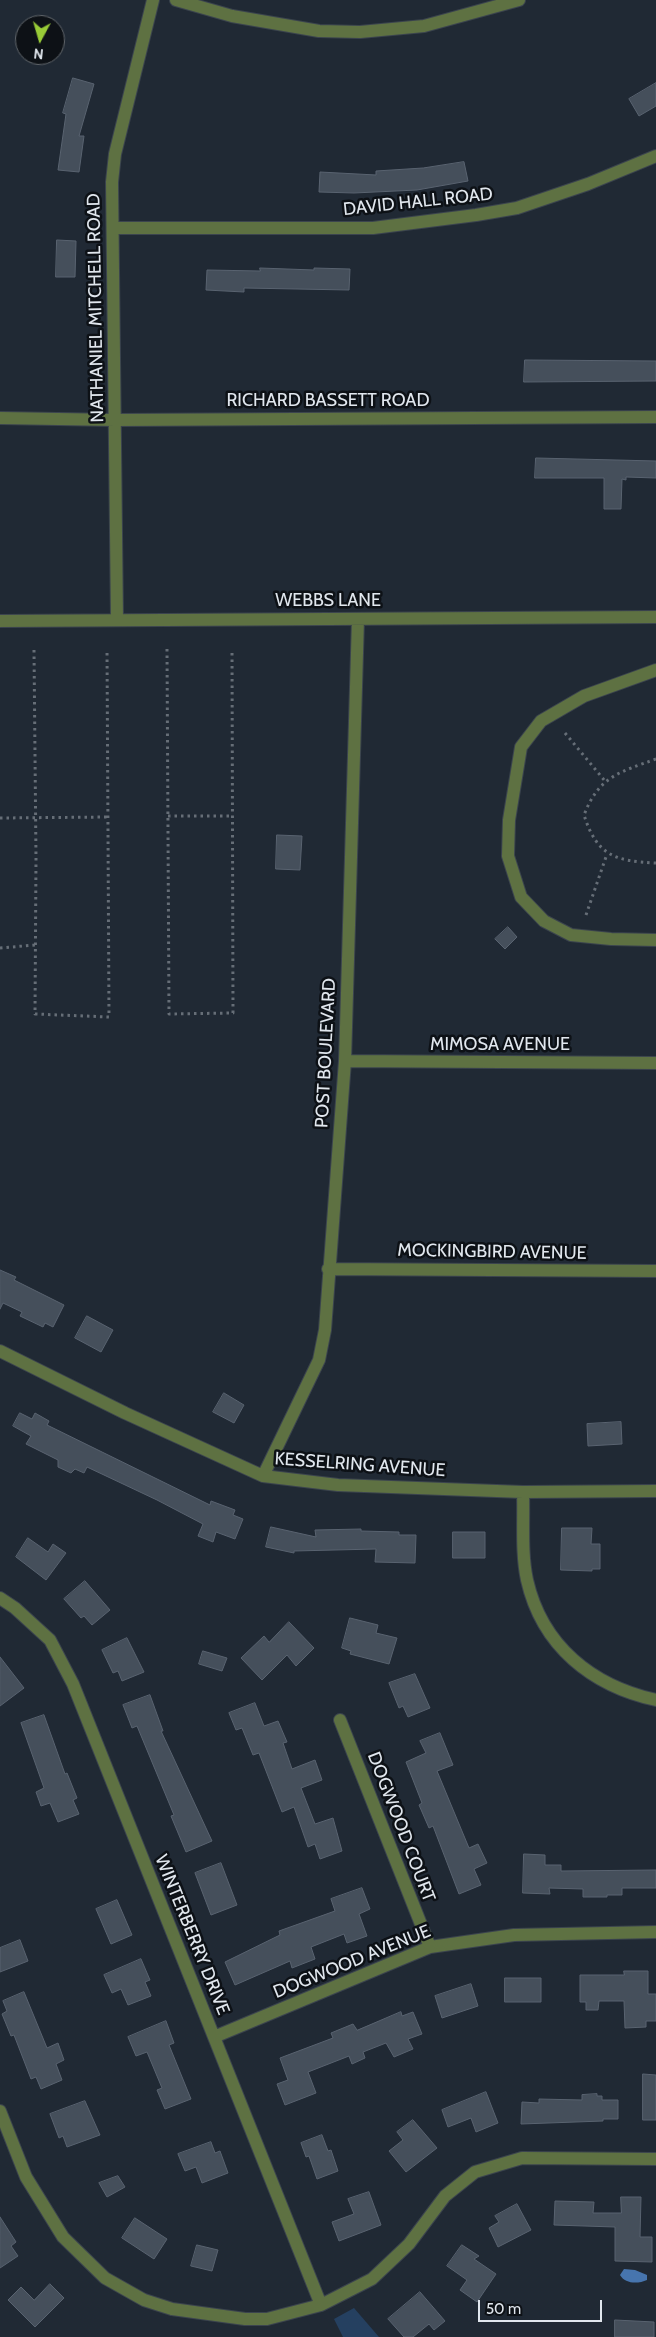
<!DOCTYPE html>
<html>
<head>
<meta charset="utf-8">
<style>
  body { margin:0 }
  #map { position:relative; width:656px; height:2337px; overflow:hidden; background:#202934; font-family:Cabin,sans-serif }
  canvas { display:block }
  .north { position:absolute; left:15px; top:15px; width:50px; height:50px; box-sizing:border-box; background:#0d1116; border:1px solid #62676c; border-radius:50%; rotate:186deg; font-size:14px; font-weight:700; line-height:20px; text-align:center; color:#e1e7ee }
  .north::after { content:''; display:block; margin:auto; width:18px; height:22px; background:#98cb37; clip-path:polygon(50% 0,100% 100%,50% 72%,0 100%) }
  .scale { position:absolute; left:478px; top:2300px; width:124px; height:22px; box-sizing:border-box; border:2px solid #e1e7ee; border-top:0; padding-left:6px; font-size:15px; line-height:18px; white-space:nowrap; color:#e1e7ee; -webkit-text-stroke:4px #0d1116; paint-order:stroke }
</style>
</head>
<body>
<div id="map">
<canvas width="656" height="2337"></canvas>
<div class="north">N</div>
<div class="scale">50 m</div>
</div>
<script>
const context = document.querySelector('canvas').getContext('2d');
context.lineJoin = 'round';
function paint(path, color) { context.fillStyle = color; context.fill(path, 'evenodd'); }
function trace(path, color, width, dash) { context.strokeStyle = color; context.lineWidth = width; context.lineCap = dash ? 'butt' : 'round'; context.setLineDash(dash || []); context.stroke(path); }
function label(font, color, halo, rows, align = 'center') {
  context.font = font + ' Cabin,sans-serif'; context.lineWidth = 5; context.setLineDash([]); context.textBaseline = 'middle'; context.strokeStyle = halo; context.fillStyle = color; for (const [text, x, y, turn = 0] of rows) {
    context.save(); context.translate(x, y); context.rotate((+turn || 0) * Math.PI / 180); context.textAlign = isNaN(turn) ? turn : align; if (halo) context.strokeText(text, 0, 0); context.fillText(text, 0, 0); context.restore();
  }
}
paint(new Path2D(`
  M354,2308L379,2337H343L334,2319Z`), '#254060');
paint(new Path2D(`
  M624,2269L635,2270L647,2275V2280C638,2284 625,2284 620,2275Z`), '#4775ae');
const building = new Path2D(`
  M73,78L94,84L79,136H84L79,172L58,170L66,114L63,113Z
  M656,83V106L639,116L629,99Z
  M464,162L468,181L417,190L354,193L319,192L320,172L376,175V171L423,168Z
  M57,240L76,241L75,277H56Z
  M260,268L314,270V268L350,269L349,290L244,288V292L206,290L207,270L260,271Z
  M525,360L656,361V381L524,382Z
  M536,458L656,461V478L626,477V480L622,479L621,509H604V478H535Z
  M277,835L302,836L300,870L276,869Z
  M508,927L517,937L505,949L495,939Z
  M0,1270L16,1277L14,1280L64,1305L53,1327L45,1323L43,1327L20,1316L22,1312L3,1303L0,1309Z
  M87,1316L113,1330L101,1352L75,1338Z
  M224,1393L244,1405L234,1423L213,1412Z
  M20,1413L32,1419L35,1413L49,1421L47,1425L210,1505L211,1501L235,1510L233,1515L243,1519L235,1539L216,1532L213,1542L198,1536L203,1524L157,1500L87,1467L84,1473L75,1469L71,1473L58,1467V1460L26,1444L31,1436L13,1426Z
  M621,1422L622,1444L588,1446L587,1424Z
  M271,1527L316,1537L315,1530L361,1529V1531L399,1532V1535H416L415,1563L375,1562L376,1549L294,1551V1553L266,1547Z
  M562,1528H592L591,1544H600V1569H592V1571L561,1570Z
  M453,1532H485V1558H453Z
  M28,1538L48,1552L53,1544L66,1553L46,1580L16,1557Z
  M85,1581L110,1610L92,1625L84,1616L81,1618L64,1599Z
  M350,1618L378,1625L376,1633L397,1638L389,1664L350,1654L351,1651L342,1648Z
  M289,1622L314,1648L296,1666L287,1655L262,1680L241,1658L264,1636L269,1642Z
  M127,1638L144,1672L122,1681L118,1671L113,1673L102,1650Z
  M203,1651L227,1658L222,1671L199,1664Z
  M0,1657L24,1688L0,1706Z
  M415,1674L430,1708L408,1717L403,1706L399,1708L389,1683Z
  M150,1695L163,1731H161L212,1841L186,1852L171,1816L174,1815L137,1726L132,1728L123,1705Z
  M255,1703L264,1726L278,1721L287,1742L283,1743L292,1769L315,1760L322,1780L301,1788L315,1824L333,1818L342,1851L320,1859L315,1844L308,1847L294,1807L282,1812L259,1753L253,1755L242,1728L236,1730L229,1713Z
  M44,1715L65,1774L67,1773L77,1798L73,1800L79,1814L58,1822L50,1803L41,1806L36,1792L44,1788L21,1723Z
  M440,1733L453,1765L437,1771L469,1848L478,1844L487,1863L474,1869L481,1885L459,1894L433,1826L429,1828L419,1805L422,1803L406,1762L426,1753L420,1741Z
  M524,1854L545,1855V1865H561V1871L656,1870V1888H622V1895H607V1897H583V1889L549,1888L550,1894L523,1893Z
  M221,1863L237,1905L211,1915L195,1873Z
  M362,1888L370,1909L359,1914L367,1936L347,1943L344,1934L311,1947L315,1959L292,1968L290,1961L235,1985L225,1962L280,1935L279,1931L335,1911L331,1899Z
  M117,1900L132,1935L111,1944L96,1909Z
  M20,1940L28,1961L0,1972V1948Z
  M141,1959L150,1980L145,1982L151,1996L128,2005L121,1989L112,1993L104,1975Z
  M624,1971H648V1994H656V2021H646V2027L625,2028L624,2001H599L598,2010H586V2002H580V1975H624Z
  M505,1978H541V2002H505Z
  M471,1984L478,2006L442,2018L435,1996Z
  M24,1992L47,2048L58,2043L64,2060L56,2064L62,2080L41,2089L36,2077L31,2079L14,2035L11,2036L2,2014L7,2011L3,2001Z
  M401,2012L402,2016L413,2012L422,2034L408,2039L413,2049L394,2057L386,2043L363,2052L365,2058L352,2064L349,2056L308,2072L316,2093L285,2105L277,2084L288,2080L280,2058L333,2038L331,2033L353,2024L357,2030Z
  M166,2021L174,2043L169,2045L191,2099L165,2109L157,2090L162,2088L147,2052L136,2056L128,2037Z
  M643,2074L656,2075V2120H643Z
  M486,2092L498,2123L476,2132L471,2118L448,2127L442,2110Z
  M597,2094V2096H602V2100H618V2119H603V2121L521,2124L522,2102L539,2103V2099L582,2100V2095Z
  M85,2101L100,2135L67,2147L63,2136L59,2138L50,2114Z
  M413,2120L437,2148L406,2172L389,2151L403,2140L397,2132Z
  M322,2135L328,2151L331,2150L338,2171L317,2179L309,2156L306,2157L301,2143Z
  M211,2142L215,2153L220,2151L228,2173L202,2183L196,2167L185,2171L178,2154Z
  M118,2176L125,2187L107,2197L99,2183Z
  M369,2192L381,2225L339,2241L332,2222L354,2214L348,2199Z
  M621,2197H641L640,2237H652V2262L615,2261V2227L554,2225L555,2201L594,2202L593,2213H621Z
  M517,2204L531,2230L498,2247L489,2228L499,2222L495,2216Z
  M0,2217L16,2242L11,2246L18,2256L0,2268Z
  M135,2218L167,2239L154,2259L122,2238Z
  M197,2245L218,2250L212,2271L191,2266Z
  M462,2245L479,2256L474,2259L496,2274L477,2302L460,2290L467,2280L447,2266Z
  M50,2284L64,2298L35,2327L8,2300L21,2287L34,2300Z
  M420,2292L445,2321L434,2330L429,2324L413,2337H404L388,2319Z
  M615,2320L654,2322V2337H615Z`);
paint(building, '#454f5b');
trace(building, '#596370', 1);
const minor = new Path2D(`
  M176,0L232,16L319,31L360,32L424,26L519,0
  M113,228H373L476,215L517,208L588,184L656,156
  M0,418L115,420L656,417
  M117,620L112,182L115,154L153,0
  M0,621L656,617
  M656,670L584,696L541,721L521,747L509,820L508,856L521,897L544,921L571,935L611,939L656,940
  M345,1061L656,1063
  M328,1269L656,1271
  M0,1351L125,1413L263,1476L338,1485L523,1492L656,1491
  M263,1476L319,1360L325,1330L345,1061L358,619
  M523,1492C524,1521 521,1552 527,1580C542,1646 592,1686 656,1700
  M0,1598L15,1608L50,1640L73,1684L321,2305
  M340,1720L430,1947
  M214,2037L430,1947L514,1935L656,1932
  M0,2111L26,2177L63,2237L105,2278L144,2300L172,2309L245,2319H267L321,2305L372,2279L409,2244L445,2196L475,2172L522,2158L656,2159`);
trace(minor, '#3b444e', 14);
trace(new Path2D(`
  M167,649L169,1014L233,1013L232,649
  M34,650L36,858L35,1014L109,1017L107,649
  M565,733L605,781
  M656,759C620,772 599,776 584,815C597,856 615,861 656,863
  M168,816H233
  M0,818L108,817
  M586,915L607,854
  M0,948L35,945`), '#666e77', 3, [2.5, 4]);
trace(minor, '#5e7142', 12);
label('18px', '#e1e7ee', '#0d1116', [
  ["DAVID HALL ROAD",418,202,-6],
  ["NATHANIEL MITCHELL ROAD",96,308,-91],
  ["RICHARD BASSETT ROAD",328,401],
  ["WEBBS LANE",328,601],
  ["MIMOSA AVENUE",500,1045],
  ["POST BOULEVARD",326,1053,-87],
  ["MOCKINGBIRD AVENUE",492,1252,1],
  ["KESSELRING AVENUE",360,1465,4],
  ["DOGWOOD COURT",401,1827,69],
  ["WINTERBERRY DRIVE",192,1935,68],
  ["DOGWOOD AVENUE",352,1962,-22]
]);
</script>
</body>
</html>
